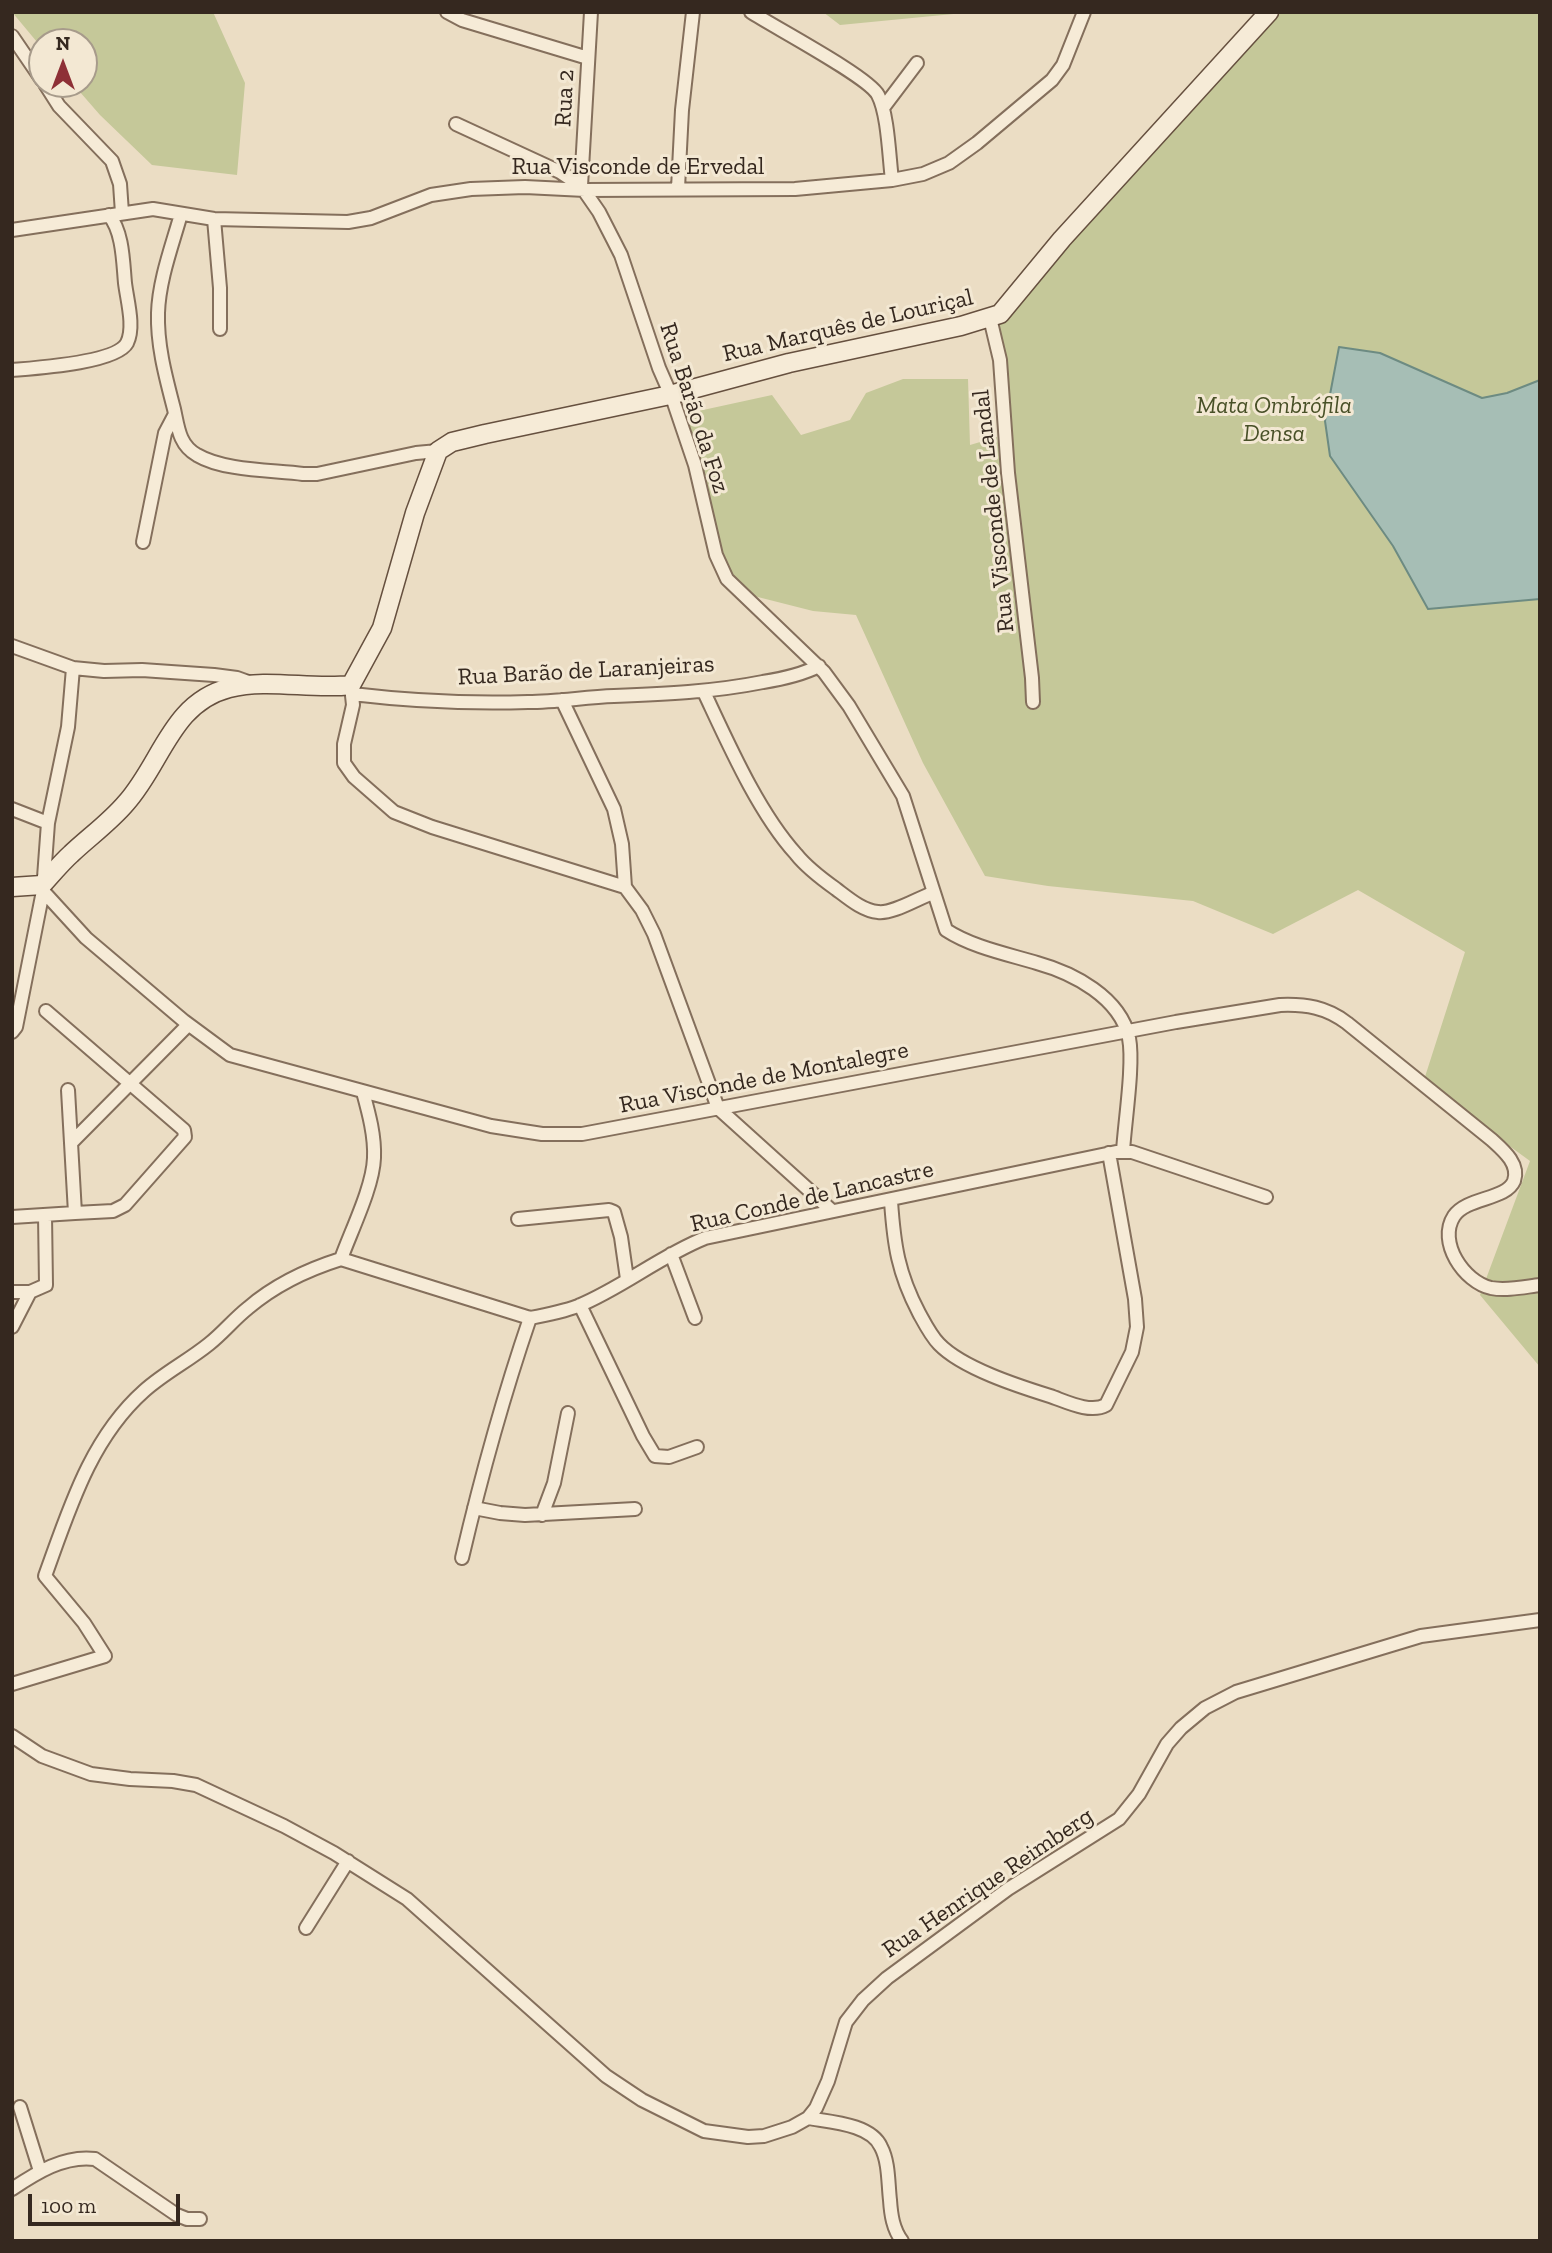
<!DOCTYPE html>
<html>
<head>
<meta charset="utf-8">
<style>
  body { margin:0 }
  #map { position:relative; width:1552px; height:2253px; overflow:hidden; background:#ebddc4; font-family:"Zilla Slab",serif }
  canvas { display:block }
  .frame { position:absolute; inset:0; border:14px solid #35281f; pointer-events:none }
  .north { position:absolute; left:28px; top:28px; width:70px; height:70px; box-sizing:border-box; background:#f3e8d3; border:2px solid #a79b8b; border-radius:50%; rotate:0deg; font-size:19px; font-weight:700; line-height:28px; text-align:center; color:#35281f }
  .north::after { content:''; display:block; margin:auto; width:24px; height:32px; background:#8e3036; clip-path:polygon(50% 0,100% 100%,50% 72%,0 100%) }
  .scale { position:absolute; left:28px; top:2194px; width:152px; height:32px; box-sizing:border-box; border:4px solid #35281f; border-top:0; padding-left:9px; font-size:21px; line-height:24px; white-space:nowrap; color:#35281f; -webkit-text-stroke:5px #f3e8d3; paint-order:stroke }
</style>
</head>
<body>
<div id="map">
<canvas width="1552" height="2253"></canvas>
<div class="frame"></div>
<div class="north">N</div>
<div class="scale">100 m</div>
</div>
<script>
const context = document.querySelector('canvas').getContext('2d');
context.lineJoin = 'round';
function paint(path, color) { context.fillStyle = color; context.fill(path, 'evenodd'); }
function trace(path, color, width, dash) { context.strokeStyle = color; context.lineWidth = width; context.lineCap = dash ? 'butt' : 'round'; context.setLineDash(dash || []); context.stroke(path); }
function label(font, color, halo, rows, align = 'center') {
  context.font = font + ' "Zilla Slab",serif'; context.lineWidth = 6; context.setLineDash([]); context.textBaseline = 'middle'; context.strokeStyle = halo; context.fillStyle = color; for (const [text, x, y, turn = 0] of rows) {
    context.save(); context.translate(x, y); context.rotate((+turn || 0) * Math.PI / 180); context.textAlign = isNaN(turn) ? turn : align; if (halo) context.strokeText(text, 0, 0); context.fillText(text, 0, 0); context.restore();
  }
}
paint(new Path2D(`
  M12,12H213L245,83L237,175L152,165L100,115L73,84H84V42H42V48Z
  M823,12H974L840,25Z
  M1268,12H1540V1367L1480,1295L1530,1161L1423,1083L1465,952L1358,890L1273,934L1193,901L1048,886L985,876L923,763L856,615L813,611L746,594L726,576L680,415L772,395L801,435L850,420L866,393L903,379H968L970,445L997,437L1033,678L998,312Z`), '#c5c899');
const water = new Path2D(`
  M1339,347L1380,353L1482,398L1507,393L1540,380V599L1428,609L1393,546L1330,456L1325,421Z`);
paint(water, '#a6beb5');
trace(water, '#6d8b82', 2);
const minor = new Path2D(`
  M447,12L462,20L588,58
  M751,12C774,27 869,77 878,95C888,114 889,156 892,180
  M12,36L42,80
  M45,84L59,106L112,161L120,184L122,213
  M883,108L917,63
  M456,124L560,172L581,186L599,212L621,255L659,368L673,400L695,465L716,555L727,579L824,672L849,706L903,796L946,930C972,947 1007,954 1037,963C1073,973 1120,997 1129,1038C1134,1064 1125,1120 1123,1151
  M581,186L591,12
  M678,188L682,110L693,12
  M181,214C172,246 159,280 158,313C157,346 166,378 174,409C178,427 179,445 197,455C224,471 272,470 303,474H317L416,453L438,451
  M214,219L220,288V329
  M12,230L153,209L214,219L348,222L371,218L431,195L471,189L525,187L585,190L795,189L892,180L923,174L949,163L977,143L1052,80L1063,65L1084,12
  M990,318L1000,360L1008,473L1032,678L1033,702
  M12,370C35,368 116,363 127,343C135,327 127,300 125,283C123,262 123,232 109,215
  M143,542L165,433L175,414
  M12,646L73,668L104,671L142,670L214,675L237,678L251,683
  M351,686L353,705L344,744V763L354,777L394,812L432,827L625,887
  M704,692C728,743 758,812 796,854C807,868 822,879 836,889C848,898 863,911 878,912C893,914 918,898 933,893
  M352,694C411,701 469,704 528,702C557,702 585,697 614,696C664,694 713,692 763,682C782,679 801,675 819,666
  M562,700L614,809L622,844L625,887L642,910L654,934L718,1108L831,1210
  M12,809L48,823
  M43,891L86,938L184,1021L230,1055L491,1126L542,1134H582L1176,1022L1280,1005C1306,1004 1326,1007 1347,1023L1492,1140C1503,1150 1520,1164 1514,1181C1506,1200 1467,1197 1454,1216C1437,1242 1464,1282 1491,1288C1507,1291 1524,1287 1540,1285
  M46,1011L184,1130L185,1137L125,1205L113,1211L75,1213L68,1090
  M12,1032L16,1027L43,891L48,823L68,727L73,668
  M71,1143L188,1025
  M891,1201C894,1245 898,1273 919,1313C925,1324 931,1336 939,1344C962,1368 1018,1386 1050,1396C1065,1401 1090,1414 1106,1405L1132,1352L1137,1327L1135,1299L1109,1153
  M12,1217L75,1213
  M518,1219L609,1210L614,1212L621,1237L627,1279
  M671,1254L695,1318
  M341,1259L530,1318C546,1315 562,1312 578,1306C622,1288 660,1256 705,1238L1116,1152H1132L1266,1197
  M12,1292H30
  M580,1305L643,1436L655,1456L669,1457L697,1447
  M12,1327L30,1292L46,1285L45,1215
  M474,1508L500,1513L525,1515L635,1509
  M542,1515L554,1483L568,1413
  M462,1558C481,1477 503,1397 530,1318
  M12,1684L105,1656L84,1623L45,1576C69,1510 90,1439 144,1391C164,1373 188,1361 209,1344C223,1333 234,1319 248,1308C276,1284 306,1270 341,1259C351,1231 373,1187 374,1158C375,1136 369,1114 363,1092
  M12,1736L42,1756L91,1774L130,1779L173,1781L196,1785L284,1826L334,1853L407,1899L606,2076L642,2100L704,2131L748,2137L764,2136L792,2127L808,2118L816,2108L828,2081L846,2022L863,2000L887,1978L1008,1889L1119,1819L1139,1794L1167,1744L1181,1728L1205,1708L1236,1692L1421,1636L1540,1620
  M306,1928L348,1861
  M20,2107L40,2171
  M808,2118C830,2122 871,2124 881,2147C889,2162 888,2183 890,2200C891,2215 893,2229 902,2241
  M12,2189C36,2173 64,2155 95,2159L177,2215L187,2219H200`);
const secondary = new Path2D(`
  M12,887L42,885C52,874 61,863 71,854C89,837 110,822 126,803C162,763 171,703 229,688C269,678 311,690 351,685L382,628L415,513L438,451L452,442L485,434L670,395L789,363L961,326L1000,314L1062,239L1269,12`);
trace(minor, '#846f5c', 16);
trace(secondary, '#66503f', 21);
trace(minor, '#f6ebd7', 12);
trace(secondary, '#f6ebd7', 18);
label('24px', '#35281f', '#f3e8d3', [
  ["Rua 2",565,98,-87],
  ["Rua Visconde de Ervedal",638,167],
  ["Rua Marquês de Louriçal",848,326,-13],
  ["Rua Barão da Foz",694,408,72],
  ["Rua Visconde de Landal",994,511,-96],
  ["Rua Barão de Laranjeiras",586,671,-3],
  ["Rua Visconde de Montalegre",764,1078,-11],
  ["Rua Conde de Lancastre",812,1197,-13],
  ["Rua Henrique Reimberg",988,1883,-34]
]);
label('italic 24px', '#485027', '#f3e8d3', [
  ["Mata Ombrófila",1274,406],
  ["Densa",1274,434]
]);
</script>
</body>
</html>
